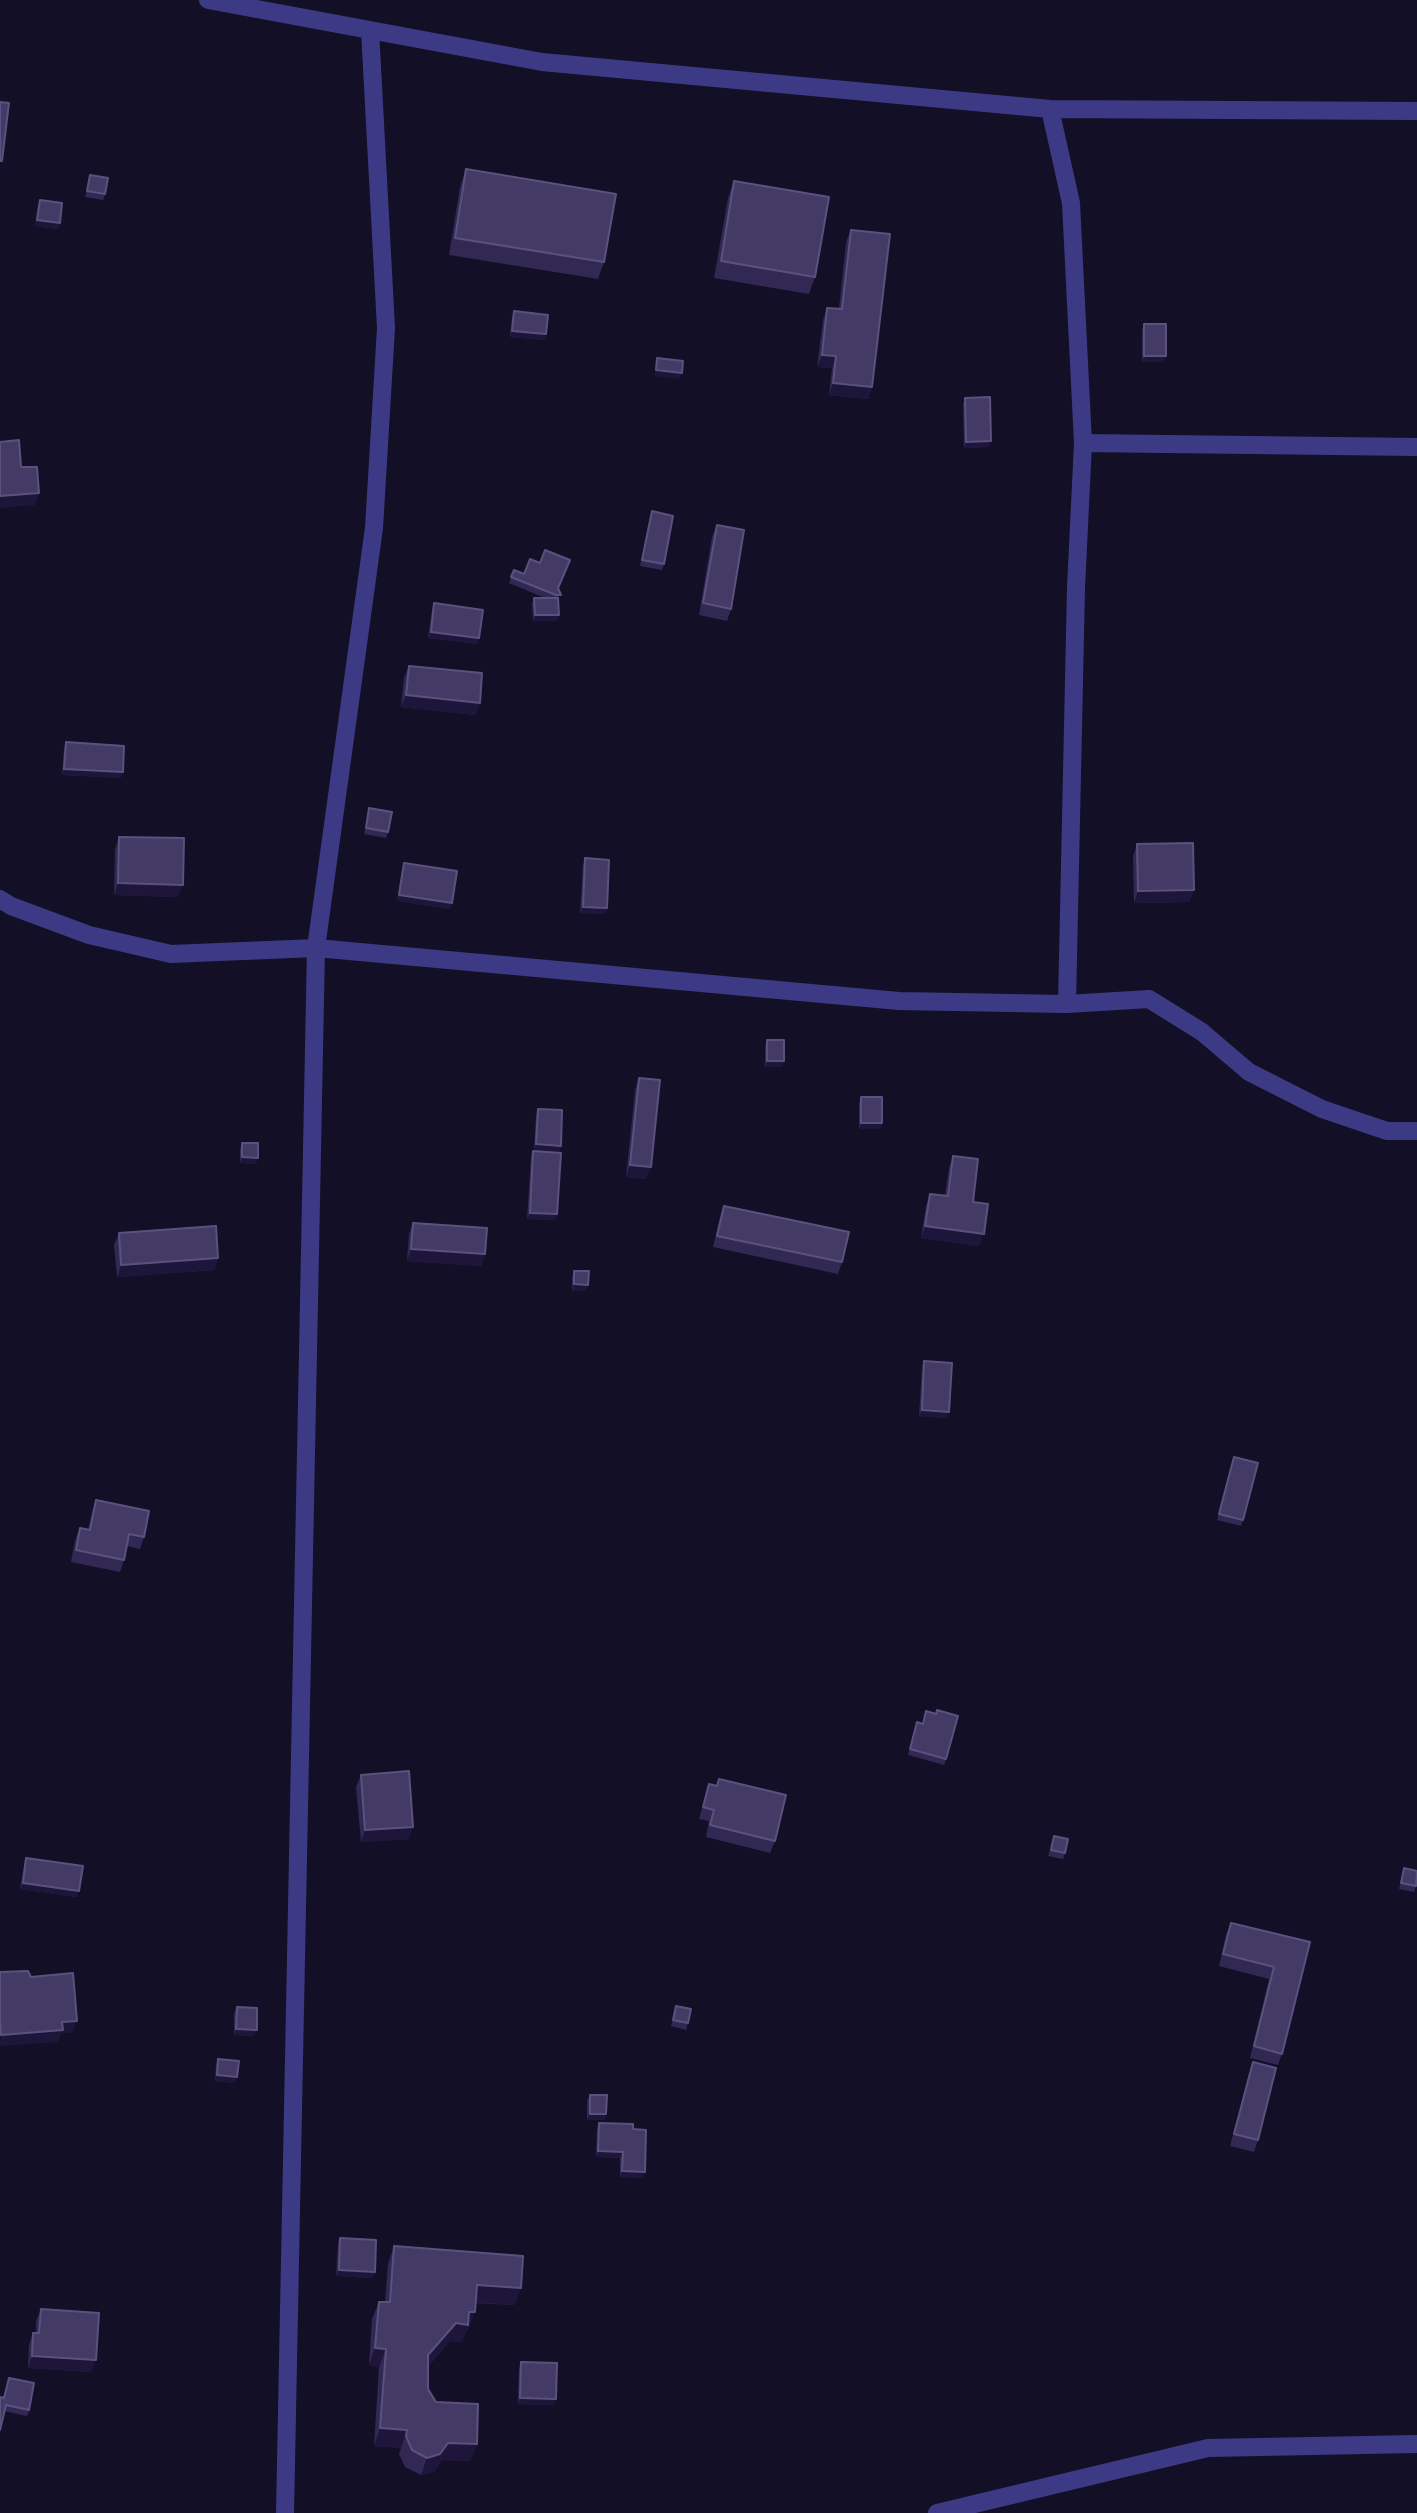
<!DOCTYPE html>
<html>
<head>
<meta charset="utf-8">
<style>
  body { margin:0 }
  canvas { display:block; background:#130f26 }
</style>
</head>
<body>
<canvas width="1417" height="2513"></canvas>
<script>
const context = document.querySelector('canvas').getContext('2d');
context.lineJoin = 'round';
function trace(path, color, width, dash) { context.strokeStyle = color; context.lineWidth = width; context.lineCap = dash ? 'butt' : 'round'; context.setLineDash(dash || []); context.stroke(path); }
function paint(path, color) { context.fillStyle = color; context.fill(path, 'evenodd'); }
trace(new Path2D(`
  M208,0L542,62L1050,109L1417,111
  M1050,109L1071,203L1083,443L1076,588L1067,1004
  M1083,443L1417,447
  M0,899L11,906L89,935L171,954L316,948L899,1001L1067,1004L1149,999L1202,1032L1249,1072L1322,1109L1387,1131H1417
  M285,2513L316,948L374,528L386,328L370,30
  M937,2513L1208,2448L1417,2444`), '#3d3a85', 18);
paint(new Path2D(`
  M466,169L604,262L598,279L449,255L460,187Z
  M90,175L105,194L103,200L85,197Z
  M734,181L815,277L809,294L714,278L728,198Z
  M40,200L60,223L58,229L35,226L38,206Z
  M851,230L872,387L868,399L829,395L832,368L817,367L823,320L827,308L839,309L846,242Z
  M514,311L546,334L544,340L510,337L512,317Z
  M1144,324L1164,362H1142V330Z
  M965,398L989,447L964,448L963,404Z
  M652,511L664,564L662,570L640,566Z
  M717,525L731,609L727,621L699,615L712,537Z
  M514,570L558,588L559,601L557,621H533L532,604L534,598H545L509,583Z
  M434,603L477,644L428,638L432,610Z
  M409,666L480,703L475,715L401,707L404,678Z
  M66,742L121,778L62,775L64,748Z
  M369,808L388,832L386,838L364,834Z
  M119,837L178,897L114,895L115,849Z
  M1137,844L1194,890L1189,902L1134,903L1133,856Z
  M585,858L605,914L580,913L583,865Z
  M404,863L452,903L450,909L397,901L402,869Z
  M767,1040L784,1061L782,1067H765V1047Z
  M639,1078L651,1167L646,1179L626,1177L635,1090Z
  M861,1097L882,1123L880,1129H859V1103Z
  M538,1109L561,1146L559,1152L534,1150L536,1115Z
  M242,1143L256,1164L240,1163V1149Z
  M533,1151L555,1220L527,1219L531,1157Z
  M953,1156L973,1202L979,1246L921,1238L926,1206L930,1194L945,1195L949,1168Z
  M724,1206L842,1262L838,1274L713,1247L720,1217Z
  M413,1223L485,1254L481,1266L407,1261L409,1234Z
  M119,1233L218,1258L214,1270L117,1277L114,1245Z
  M574,1271L586,1291H572V1277Z
  M924,1361L947,1418L919,1416L922,1367Z
  M1234,1457L1243,1520L1241,1526L1217,1520Z
  M96,1500L144,1537L140,1549L127,1546L124,1560L120,1572L71,1562L75,1540L80,1528L88,1530L92,1512Z
  M936,1714L946,1759L944,1765L908,1755L915,1728Z
  M361,1775L409,1839L361,1842L356,1787Z
  M719,1779L775,1841L770,1853L706,1837L709,1821L699,1819L709,1784L717,1786Z
  M1054,1836L1065,1853L1063,1859L1048,1856Z
  M26,1858L77,1897L20,1889L24,1865Z
  M1404,1868L1416,1886L1414,1892L1399,1889Z
  M1231,1923L1310,1942L1282,2054L1278,2065L1250,2058L1269,1979L1219,1966L1226,1935Z
  M676,2006L688,2023L686,2030L671,2026Z
  M237,2007L254,2036L234,2035V2013Z
  M218,2059L235,2083L215,2081L216,2065Z
  M1253,2062L1258,2140L1254,2152L1230,2146L1249,2074Z
  M590,2095L606,2114L604,2120H587V2101Z
  M599,2123L633,2129L645,2172L642,2178L620,2177V2158L596,2157L597,2129Z
  M340,2238L375,2272L372,2278L336,2276L338,2244Z
  M394,2246L521,2288L514,2305L476,2303L468,2330L467,2329L462,2342L450,2341L428,2366V2389L436,2402L477,2444L470,2461L442,2460L434,2472L421,2475L405,2467L399,2454L401,2448L374,2446L379,2367L369,2365L372,2319L379,2302H385L388,2264Z
  M41,2309L91,2372L28,2368L29,2345L33,2333H36V2321Z
  M521,2362L556,2399L553,2405L518,2404L519,2368Z
  M9,2378L29,2410L27,2416L4,2411L0,2431V2397L4,2398Z`), '#312854');
paint(new Path2D(`
  M37,220L60,223L58,229L35,226Z
  M512,331L546,334L544,340L510,337Z
  M822,355L836,356L832,368L817,367Z
  M1144,356H1166L1164,362H1142Z
  M656,370L682,373L679,379L654,376Z
  M833,383L872,387L868,399L829,395Z
  M991,441L989,447L964,448L966,442Z
  M39,493L35,505L0,508V496Z
  M535,615H559L557,621H533Z
  M431,632L479,638L477,644L428,638Z
  M406,695L480,703L475,715L401,707Z
  M64,769L123,772L121,778L62,775Z
  M118,883L183,885L178,897L114,895Z
  M1194,890L1189,902L1134,903L1138,891Z
  M399,895L452,903L450,909L397,901Z
  M583,907L607,908L605,914L580,913Z
  M767,1061H784L782,1067H765Z
  M861,1123H882L880,1129H859Z
  M536,1144L561,1146L559,1152L534,1150Z
  M242,1157L258,1158L256,1164L240,1163Z
  M630,1165L651,1167L646,1179L626,1177Z
  M530,1213L557,1214L555,1220L527,1219Z
  M925,1226L984,1234L979,1246L921,1238Z
  M411,1249L485,1254L481,1266L407,1261Z
  M218,1258L214,1270L117,1277L121,1265Z
  M574,1284L588,1285L586,1291H572Z
  M922,1410L949,1412L947,1418L919,1416Z
  M413,1827L409,1839L361,1842L365,1830Z
  M23,1883L79,1891L77,1897L20,1889Z
  M77,2021L72,2033H61L58,2042L0,2046L1,2035L62,2022Z
  M236,2029L257,2030L254,2036L234,2035Z
  M217,2075L237,2077L235,2083L215,2081Z
  M590,2114H606L604,2120H587Z
  M598,2151L623,2152L620,2158L596,2157Z
  M622,2171L645,2172L642,2178L620,2177Z
  M339,2270L375,2272L372,2278L336,2276Z
  M477,2285L521,2288L514,2305L471,2302Z
  M469,2312H475L468,2330L467,2329L462,2342L450,2341L421,2373L428,2355L456,2323Z
  M375,2348L386,2349L379,2367L369,2365Z
  M32,2356L96,2360L91,2372L28,2368Z
  M520,2398L556,2399L553,2405L518,2404Z
  M380,2428L407,2430L401,2448L374,2446Z
  M448,2443L477,2444L470,2461L442,2460L434,2472L421,2475L427,2458Z`), '#1d163a');
const building = new Path2D(`
  M0,102L9,103L2,161H0Z
  M466,169L616,194L604,262L455,238Z
  M90,175L108,178L105,194L87,191Z
  M734,181L829,197L815,277L721,261Z
  M40,200L62,203L60,223L37,220Z
  M851,230L890,234L872,387L833,383L836,356L822,355L827,308L842,309Z
  M514,311L548,315L546,334L512,331Z
  M1144,324H1166V356H1144Z
  M657,358L683,361L682,373L656,370Z
  M990,397L991,441L966,442L965,398Z
  M19,440L21,467H37L39,493L0,496V442Z
  M652,511L673,516L664,564L642,560Z
  M717,525L744,530L731,609L703,603Z
  M545,550L570,560L558,588L561,595H556L511,577L514,570L524,574L530,559L540,563Z
  M534,598H558L559,615H535Z
  M434,603L483,610L479,638L431,632Z
  M409,666L482,673L480,703L406,695Z
  M66,742L124,746L123,772L64,769Z
  M369,808L392,812L388,832L366,828Z
  M119,837L184,838L183,885L118,883Z
  M1193,843L1194,890L1138,891L1137,844Z
  M585,858L609,860L607,908L583,907Z
  M404,863L457,871L452,903L399,895Z
  M767,1040H784V1061H767Z
  M639,1078L660,1080L651,1167L630,1165Z
  M861,1097H882V1123H861Z
  M538,1109L562,1110L561,1146L536,1144Z
  M242,1143H258V1158L242,1157Z
  M533,1151L561,1153L557,1214L530,1213Z
  M953,1156L978,1159L973,1202L988,1204L984,1234L925,1226L930,1194L948,1196Z
  M724,1206L849,1232L842,1262L717,1236Z
  M413,1223L487,1228L485,1254L411,1249Z
  M216,1226L218,1258L121,1265L119,1233Z
  M574,1271H589L588,1285L574,1284Z
  M924,1361L952,1363L949,1412L922,1410Z
  M1234,1457L1258,1463L1243,1520L1219,1514Z
  M96,1500L149,1511L144,1537L129,1534L124,1560L76,1550L80,1528L90,1530Z
  M937,1710L958,1716L946,1759L910,1749L917,1722L923,1724L926,1711L936,1714Z
  M409,1771L413,1827L365,1830L361,1775Z
  M719,1779L786,1795L775,1841L710,1825L714,1810L703,1807L709,1784L717,1786Z
  M1054,1836L1068,1839L1065,1853L1051,1850Z
  M26,1858L83,1866L79,1891L23,1883Z
  M1404,1868L1417,1871L1416,1886L1401,1883Z
  M1231,1923L1310,1942L1282,2054L1254,2046L1274,1967L1223,1954Z
  M28,1971L31,1977L73,1973L77,2021L62,2022L63,2030L1,2035L0,2018V1972Z
  M676,2006L691,2009L688,2023L673,2020Z
  M237,2007L257,2008V2030L236,2029Z
  M218,2059L239,2061L237,2077L217,2075Z
  M1253,2062L1276,2068L1258,2140L1234,2134Z
  M590,2095H607L606,2114H590Z
  M599,2123L633,2124V2129L646,2130L645,2172L622,2171L623,2152L598,2151Z
  M340,2238L376,2240L375,2272L339,2270Z
  M394,2246L523,2256L521,2288L477,2285L475,2312H469L468,2325L456,2323L428,2355V2389L436,2402L478,2404L477,2444L448,2443L440,2454L427,2458L412,2450L406,2436L407,2430L380,2428L386,2349L375,2348L379,2302H390Z
  M41,2309L99,2313L96,2360L32,2356L33,2333H39Z
  M521,2362L557,2363L556,2399L520,2398Z
  M9,2378L34,2383L29,2410L6,2405L0,2430V2397L4,2398Z`);
paint(building, '#433a66');
trace(building, '#5a527e', 2);
</script>
</body>
</html>
